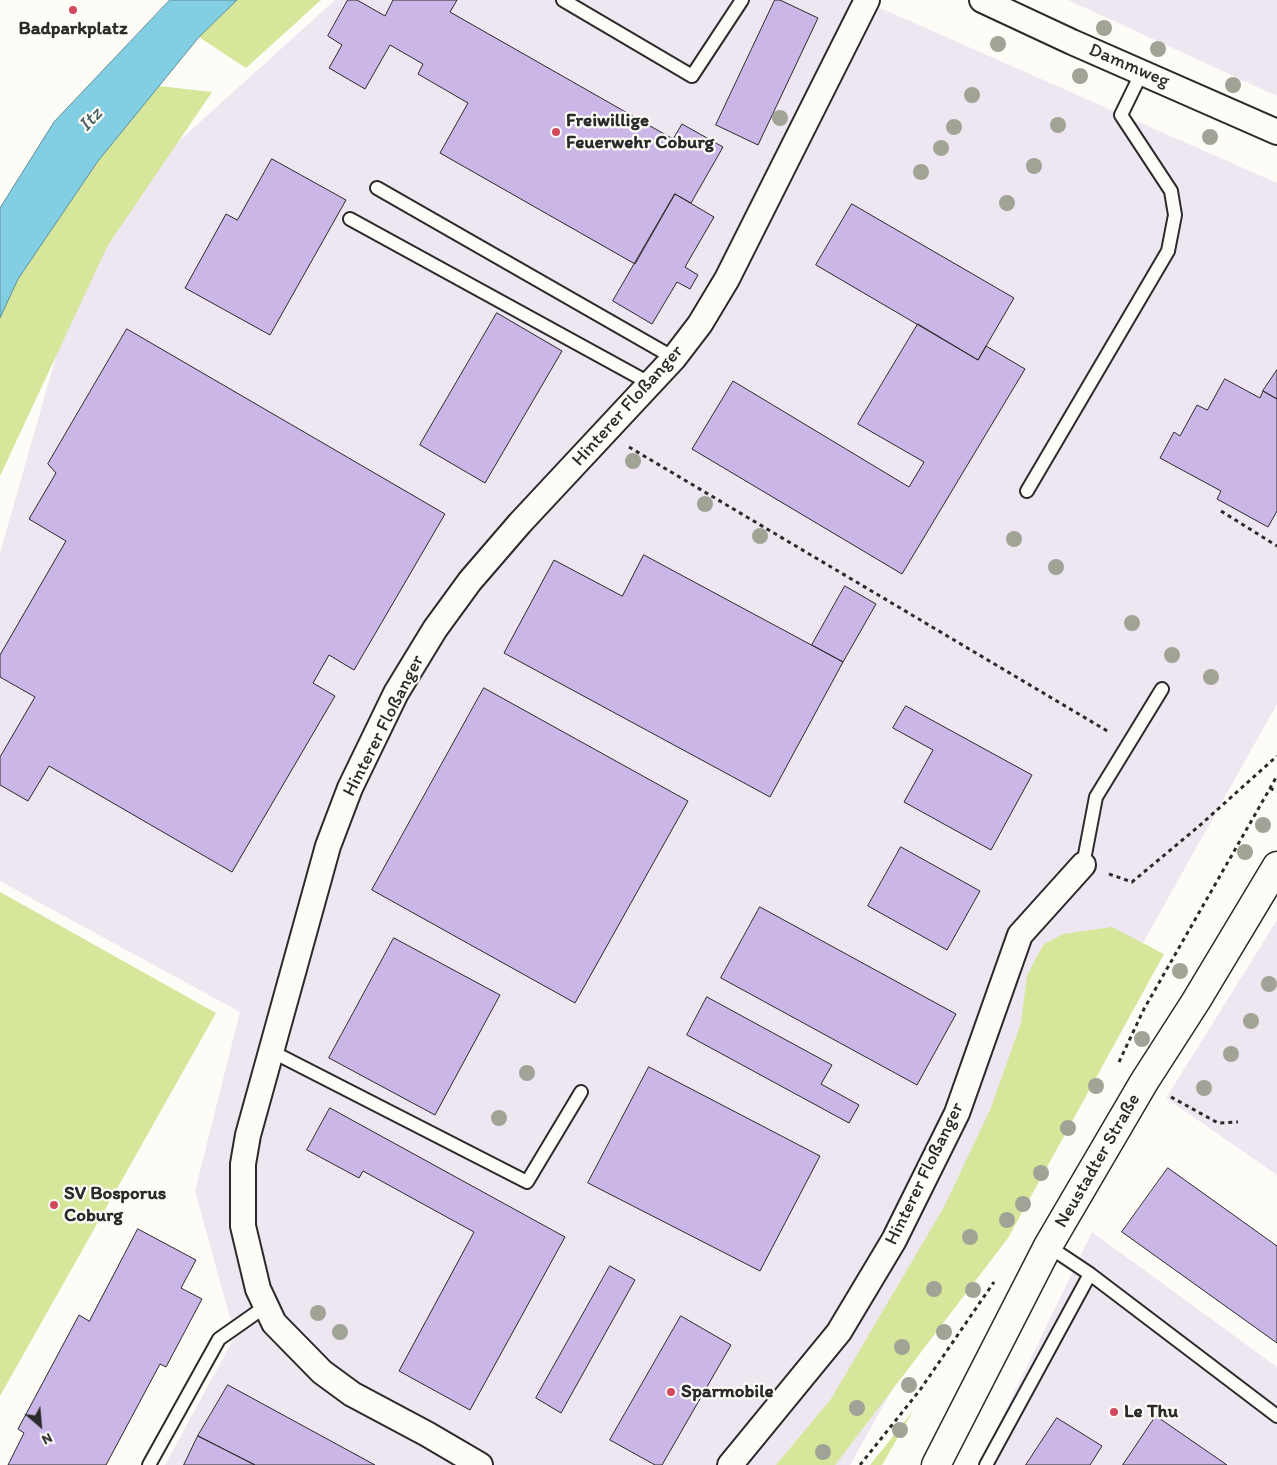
<!DOCTYPE html>
<html>
<head>
<meta charset="utf-8">
<style>
  body { margin:0 }
  #map { position:relative; width:1277px; height:1465px; overflow:hidden; background:#fdfcf7; font-family:Itim,sans-serif }
  canvas { display:block }
  .north { position:absolute; left:15px; top:1400px; width:50px; height:50px; -webkit-text-stroke:4px #fdfcf7; paint-order:stroke; rotate:153deg; font-size:14px; font-weight:700; line-height:20px; text-align:center; color:#2b2b2b }
  .north::after { content:''; display:block; margin:auto; width:18px; height:22px; background:#2b2b2b; clip-path:polygon(50% 0,100% 100%,50% 72%,0 100%) }
</style>
</head>
<body>
<div id="map">
<canvas width="1277" height="1465"></canvas>
<div class="north">N</div>
</div>
<script>
const context = document.querySelector('canvas').getContext('2d');
context.lineJoin = 'round';
function paint(path, color) { context.fillStyle = color; context.fill(path, 'evenodd'); }
function trace(path, color, width, dash) { context.strokeStyle = color; context.lineWidth = width; context.lineCap = dash ? 'butt' : 'round'; context.setLineDash(dash || []); context.stroke(path); }
function label(font, color, halo, rows, align = 'center') {
  context.font = font + ' Itim,sans-serif'; context.lineWidth = 4.5; context.setLineDash([]); context.textBaseline = 'middle'; context.strokeStyle = halo; context.fillStyle = color; for (const [text, x, y, turn = 0] of rows) {
    context.save(); context.translate(x, y); context.rotate((+turn || 0) * Math.PI / 180); context.textAlign = isNaN(turn) ? turn : align; if (halo) context.strokeText(text, 0, 0); context.fillText(text, 0, 0); context.restore();
  }
}
paint(new Path2D(`
  M335,0H862L1277,183V704L850,1465H165L235,1336L195,1191L240,1012L0,881V553L96,216Z
  M1068,0H1277V96Z
  M1277,920V1175L1166,1098Z
  M1092,1232L1277,1367V1465H979Z`), '#eee7f2');
paint(new Path2D(`
  M237,0H321L246,68L199,37Z
  M159,86L212,92L108,245L0,476V318L18,279L98,161Z
  M0,892L216,1013L0,1396Z
  M1112,927L1164,954L1008,1238L835,1465H776L831,1399L944,1207L990,1110L1021,1023L1027,975L1044,944L1063,934Z
  M913,1411L882,1465H870Z`), '#d6e69a');
const water = new Path2D(`
  M170,0H237L199,37L98,161L18,279L0,318V208L54,122Z`);
paint(water, '#82cee2');
trace(water, '#5f8d99', 1);
const building = new Path2D(`
  M348,0H357L385,16L393,0H457L450,12L673,139L682,124L723,147L691,203L675,194L635,264L440,153L468,103L418,74L423,64L390,45L365,89L329,68L342,45L328,36Z
  M775,0H780L818,18L758,145L716,125Z
  M272,159L346,200L270,335L185,288L226,214L237,220Z
  M675,194L714,217L685,267L698,275L690,289L677,282L652,324L613,301Z
  M852,204L1014,298L978,360L816,265Z
  M497,313L562,351L485,483L420,445Z
  M918,324L978,360L986,346L1025,369L902,574L692,449L733,381L909,487L924,462L858,424Z
  M127,329L445,514L354,670L329,655L313,683L335,696L232,872L49,766L28,801L0,785V757L35,697L0,677V655L66,541L29,519L56,473L48,464Z
  M1277,370V399L1263,391Z
  M1225,379L1260,398L1263,391L1277,399V511L1268,527L1217,499L1221,491L1160,458L1174,432L1180,436L1197,405L1207,410Z
  M644,555L843,662L770,797L504,653L554,560L622,596Z
  M845,586L876,604L843,662L812,645Z
  M484,688L688,801L575,1003L372,890Z
  M906,706L1032,775L991,850L904,802L933,750L893,728Z
  M901,847L980,891L947,950L868,906Z
  M760,907L956,1014L917,1085L721,978Z
  M394,938L500,995L435,1115L329,1058Z
  M707,997L832,1065L821,1084L859,1105L849,1123L687,1035Z
  M649,1067L820,1156L760,1271L588,1183Z
  M330,1108L565,1237L470,1410L399,1371L474,1232L363,1171L359,1178L307,1150Z
  M1168,1168L1277,1246V1343L1122,1232Z
  M138,1229L196,1260L181,1288L202,1299L166,1367L160,1364L106,1465H8L24,1433L18,1429L79,1315L89,1321Z
  M610,1266L635,1280L561,1413L536,1398Z
  M681,1316L731,1345L662,1465H655L610,1440Z
  M228,1385L375,1465H255L198,1436Z
  M1156,1416L1227,1465H1123Z
  M1057,1418L1102,1446L1090,1465H1026Z
  M198,1436L255,1465H184Z`);
paint(building, '#cbb7e7');
trace(building, '#2b2b2b', 1);
const service = new Path2D(`
  M563,0L692,76L742,0
  M377,188L674,358
  M350,219L651,384
  M1027,491L1168,251L1175,215L1171,191L1121,115L1142,72
  M1083,865L1096,797L1162,689
  M271,1051L527,1182L581,1092
  M1090,1274L1277,1416
  M149,1465L219,1339L266,1306
  M986,1465L1090,1274L1048,1246`);
const minor = new Path2D(`
  M982,0L1072,42L1277,132
  M480,1465L427,1434L352,1394L322,1372L274,1323L258,1289L243,1226V1164L248,1135L328,846L350,788L396,693L435,629L470,581L520,523L674,358L700,324L727,279L867,0
  M730,1465L839,1332L894,1240L957,1113L1020,935L1083,865`);
const tertiary = new Path2D(`
  M936,1465L1048,1246L1144,1082L1196,1001L1277,866`);
trace(service, '#2b2b2b', 16);
trace(minor, '#2b2b2b', 28);
trace(tertiary, '#2b2b2b', 31);
trace(new Path2D(`
  M629,447L1109,732
  M1221,511L1277,546
  M1270,788L1277,792
  M1109,874L1132,882L1198,827L1277,756
  M1119,1062L1144,1009L1277,776
  M1171,1097L1218,1123L1238,1122
  M860,1465L920,1390L994,1282`), '#2b2b2b', 3, [4, 4]);
trace(service, '#fdfcf7', 12);
trace(minor, '#fdfcf7', 24);
trace(tertiary, '#fdfcf7', 28);
context.fillStyle = '#a1a396';
for (const [x, y] of [
  [1104,28],
  [998,44],
  [1158,49],
  [1080,76],
  [1233,85],
  [972,95],
  [780,118],
  [1058,125],
  [954,127],
  [1210,137],
  [941,148],
  [1034,166],
  [921,172],
  [1007,203],
  [633,461],
  [705,504],
  [760,536],
  [1014,539],
  [1056,567],
  [1132,623],
  [1172,655],
  [1211,677],
  [1263,825],
  [1245,852],
  [1180,971],
  [1269,984],
  [1251,1021],
  [1142,1039],
  [1231,1054],
  [527,1073],
  [1096,1086],
  [1204,1088],
  [499,1118],
  [1068,1128],
  [1041,1173],
  [1023,1204],
  [1007,1220],
  [970,1237],
  [934,1289],
  [973,1290],
  [318,1313],
  [340,1332],
  [944,1332],
  [902,1347],
  [909,1385],
  [857,1408],
  [900,1430],
  [823,1452]
]) { context.beginPath(); context.arc(x, y, 8, 0, 2 * Math.PI); context.fill(); }
for (const [x, y, r, color] of [
  [73,10,5,"#d1495b"],
  [556,132,5,"#d1495b"],
  [54,1205,5,"#d1495b"],
  [671,1392,5,"#d1495b"],
  [1114,1412,5,"#d1495b"]
]) { const dot = new Path2D(); dot.arc(x, y, r, 0, 2 * Math.PI); context.fillStyle = color; context.fill(dot); trace(dot, '#fdfcf7', 2); }
label('bold 19px', '#2b2b2b', '#fdfcf7', [
  ["Badparkplatz",73,29,"center"],
  ["Freiwillige",566,121],
  ["Feuerwehr Coburg",566,143],
  ["SV Bosporus",64,1194],
  ["Coburg",64,1216],
  ["Sparmobile",681,1392],
  ["Le Thu",1124,1412]
], 'left');
label('19px', '#2b2b2b', '#fdfcf7', [
  ["Dammweg",1129,66,23],
  ["Hinterer Floßanger",628,406,-48],
  ["Hinterer Floßanger",384,726,-63],
  ["Neustadter Straße",1098,1161,-60],
  ["Hinterer Floßanger",925,1174,-64]
]);
label('italic 20px', '#455c62', '#fdfcf7', [
  ["Itz",91,120,-47]
]);
</script>
</body>
</html>
